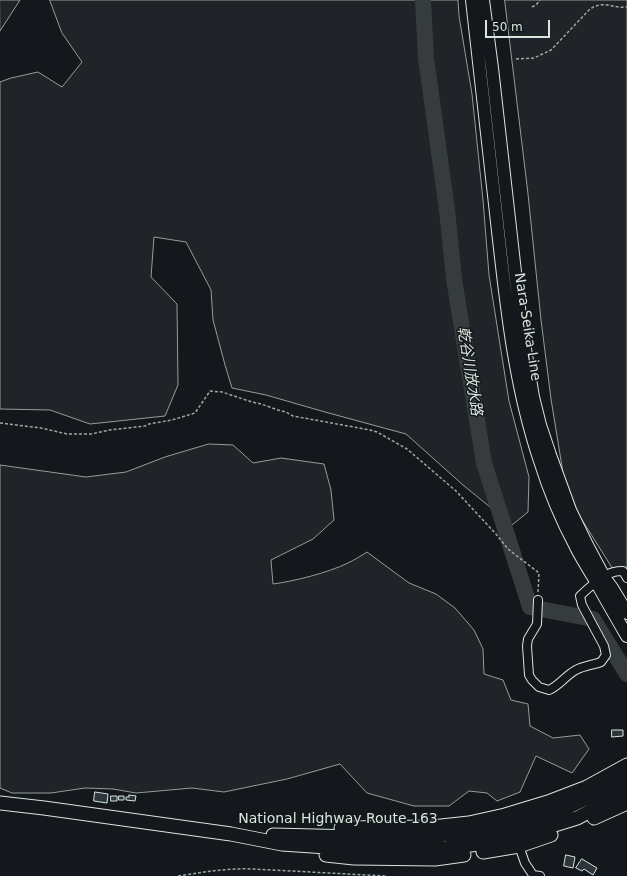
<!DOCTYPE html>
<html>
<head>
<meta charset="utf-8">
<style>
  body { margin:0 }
  #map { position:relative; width:627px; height:876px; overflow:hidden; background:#14181c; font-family:"DejaVu Sans",sans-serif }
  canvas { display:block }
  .scale { position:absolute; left:485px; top:20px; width:65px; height:18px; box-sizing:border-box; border:2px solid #d8e6dc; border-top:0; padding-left:5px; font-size:12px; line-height:14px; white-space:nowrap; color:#d8e6dc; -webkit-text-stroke:3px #14181c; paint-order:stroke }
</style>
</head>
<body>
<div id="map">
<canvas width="627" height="876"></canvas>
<div class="scale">50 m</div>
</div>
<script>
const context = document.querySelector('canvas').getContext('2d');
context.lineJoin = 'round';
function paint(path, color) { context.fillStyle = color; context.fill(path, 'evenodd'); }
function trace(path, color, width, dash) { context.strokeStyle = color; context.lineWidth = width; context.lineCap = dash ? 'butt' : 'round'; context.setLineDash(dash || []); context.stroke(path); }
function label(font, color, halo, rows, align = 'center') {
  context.font = font + ' "DejaVu Sans","Noto Sans JP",sans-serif'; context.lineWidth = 3; context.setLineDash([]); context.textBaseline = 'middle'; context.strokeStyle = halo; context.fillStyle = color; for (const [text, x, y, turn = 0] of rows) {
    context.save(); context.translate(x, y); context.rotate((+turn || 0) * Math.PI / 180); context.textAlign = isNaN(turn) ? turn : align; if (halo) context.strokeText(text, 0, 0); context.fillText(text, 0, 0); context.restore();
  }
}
const green = new Path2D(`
  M0,0H20L0,31Z
  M50,0H458L459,16L472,94L483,200L489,275L509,401L529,477L528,512L512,525L463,485L406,434L325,412L266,395L232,388L225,365L213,320L211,290L186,242L154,237L151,277L177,304L178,385L165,416L90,424L50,410L0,409V82L11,78L38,72L62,87L82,62L62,33Z
  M505,0H627V574L614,571L579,515L564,479L551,399L541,320L528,194Z
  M209,444L233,445L253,463L281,458L324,464L331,490L334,520L313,539L271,560L273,584C295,581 327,573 348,563C354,560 361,556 367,552L409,583L436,594L455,608L474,630L483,649L484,674L503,680L511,700L528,704L530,726L553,738L580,735L589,749L572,773L536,756L520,792L497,801L487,793L469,791L449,806H414L367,793L340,764L287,779L224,792L192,788L136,793L113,789L85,788L51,793H12L0,788V465L86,477L126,472L165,457Z`);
paint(green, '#202428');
trace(green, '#939e99', 1);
trace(new Path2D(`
  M423,0L426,58L447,210L454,279L484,463L530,607L593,619L627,674`), '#363b3e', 16);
const building = new Path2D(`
  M612,730H623V736L612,737Z
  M95,792L108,794L107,803L94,801Z
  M129,795L136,796L135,801L126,800V797H129Z
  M111,796H117V801H111Z
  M119,796H124V800H119Z
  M566,855L575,857L573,868L564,866Z
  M582,859L597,868L593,875L584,869L582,871L576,868Z`);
paint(building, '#2c363c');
trace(building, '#d8e6dc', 1);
const minor = new Path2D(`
  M538,600L537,624L528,639L527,646L529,675L532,680L539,687L549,690C560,685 566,675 576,670C583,666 593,665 601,662L606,655L604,646L582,605L580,596C587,589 604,574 614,572C617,571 620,571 623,571L627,578
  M519,846L525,863L533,875L540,876`);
const primary = new Path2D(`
  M472,0C481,74 489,148 497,222C506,302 514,384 540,461C549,490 561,519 576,547C581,557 588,568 594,578C605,598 616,617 627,636
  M483,0L492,68L521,325L533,397L540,425L550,455L570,510L587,545L604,577L612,588L627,613`);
const trunk = new Path2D(`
  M0,803L44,808L231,834L282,844L342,848L398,850L447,848L486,843L535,831L577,818L627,792
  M594,818L627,803
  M341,828L432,827L469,823L505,815L548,802L587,787L627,765
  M273,835L398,838L445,835L487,831L531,820L571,806L627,779
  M483,852L519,846L551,835
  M326,855L354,858L435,859L464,855`);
trace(minor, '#d8e6dc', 10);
trace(primary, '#d8e6dc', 14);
trace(trunk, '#d8e6dc', 15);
trace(new Path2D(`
  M532,7L536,5L540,0
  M516,59L534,58L551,50L590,9C592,8 594,6 596,6C606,2 617,9 627,7
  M0,423L41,428L67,434H91L110,430L145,426L149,424L172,420L195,413L210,391L222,392L252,402L261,404L278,410L286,412L293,416L370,430L377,432L407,449L456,491L496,534L508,549L539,573L538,592
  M178,876C204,872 227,868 253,869L386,876`), '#9da8a2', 1.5, [3, 2]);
trace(minor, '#14181c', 8);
trace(primary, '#14181c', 12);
trace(trunk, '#14181c', 13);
label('14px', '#d8e6dc', '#14181c', [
  ["Nara Seika Line",527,327,81],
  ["National Highway Route 163",338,819]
]);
label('italic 15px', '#d8e6dc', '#14181c', [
  ["乾谷川放水路",469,371,81]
]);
</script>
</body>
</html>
